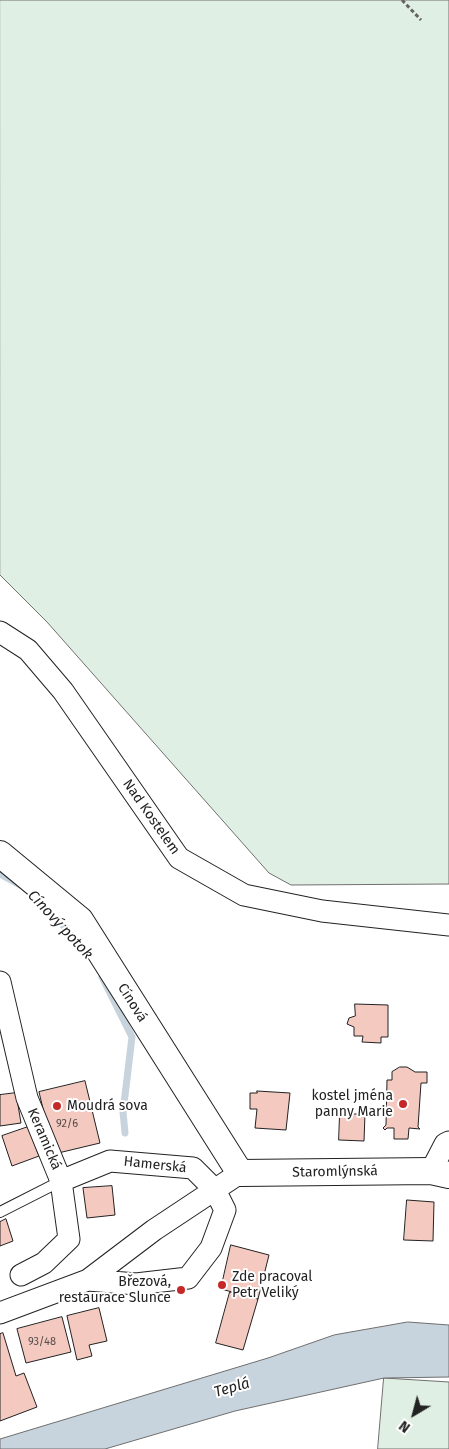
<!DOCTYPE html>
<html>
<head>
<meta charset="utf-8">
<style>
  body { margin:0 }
  #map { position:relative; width:449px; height:1449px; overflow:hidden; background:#fff; font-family:"Fira Sans",sans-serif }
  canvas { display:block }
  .north { position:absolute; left:389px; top:1389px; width:50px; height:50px; -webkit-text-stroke:4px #fff; paint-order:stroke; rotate:217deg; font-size:14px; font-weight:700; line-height:20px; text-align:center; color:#222 }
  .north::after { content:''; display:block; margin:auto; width:18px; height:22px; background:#222; clip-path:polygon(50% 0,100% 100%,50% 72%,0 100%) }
</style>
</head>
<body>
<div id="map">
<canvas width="449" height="1449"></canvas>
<div class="north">N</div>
</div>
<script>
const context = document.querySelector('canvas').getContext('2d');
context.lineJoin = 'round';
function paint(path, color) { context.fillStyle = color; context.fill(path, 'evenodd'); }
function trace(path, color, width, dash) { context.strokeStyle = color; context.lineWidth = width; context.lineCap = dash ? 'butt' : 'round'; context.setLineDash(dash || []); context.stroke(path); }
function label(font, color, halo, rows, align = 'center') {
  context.font = font + ' "Fira Sans",sans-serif'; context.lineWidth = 4; context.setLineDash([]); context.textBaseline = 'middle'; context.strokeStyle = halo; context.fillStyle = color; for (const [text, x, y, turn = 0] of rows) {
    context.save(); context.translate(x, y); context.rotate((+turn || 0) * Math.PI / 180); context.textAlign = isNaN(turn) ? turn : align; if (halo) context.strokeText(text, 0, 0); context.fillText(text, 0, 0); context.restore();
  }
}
const green = new Path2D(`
  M0,0H449V884L291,885L269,873L47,622L0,575Z
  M384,1378L449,1382V1449H378Z`);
paint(green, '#e0efe3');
trace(green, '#6f6f6f', 1);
const water = new Path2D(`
  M408,1322L449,1325V1377L384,1378L235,1411L105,1449H0V1439L268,1358L334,1335Z`);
paint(water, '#c7d3dd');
trace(water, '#6f6f6f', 1);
trace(new Path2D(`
  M0,874L20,885
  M50,911L86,951
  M102,977L132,1037L123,1112L125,1133`), '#c7d3dd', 7);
const building = new Path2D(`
  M355,1004L388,1005V1037H381V1043L362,1042L363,1036H354V1027L347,1024L349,1018L355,1016Z
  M400,1067H407L415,1072H427V1083H421L418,1127L420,1129L409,1128L408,1139H394V1128H387L385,1130L383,1128L386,1125L387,1080H392V1072Z
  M85,1081L100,1143L54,1154L39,1092Z
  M257,1091L290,1093L286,1130L255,1128L257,1109H250V1093H257Z
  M16,1093L21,1123L0,1126V1095Z
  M340,1114H365L364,1141L339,1140Z
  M28,1127L39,1156L12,1166L2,1136Z
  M112,1186L115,1215L87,1218L83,1188Z
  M407,1200L434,1202L433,1241L404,1240Z
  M6,1219L13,1241L0,1246V1222Z
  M231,1245L269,1255L258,1299L221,1289Z
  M230,1292L258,1299L243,1350L216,1343Z
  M99,1308L107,1341L89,1345L92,1356L77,1360L67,1316Z
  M62,1317L71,1352L26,1363L17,1329Z
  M3,1333L16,1376L24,1373L37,1407L0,1421V1334Z`);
paint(building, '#f3c9c0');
trace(building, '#222', 1);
const service = new Path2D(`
  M0,1212L61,1181`);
const minor = new Path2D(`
  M0,632L28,650L63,691L179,858L244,895L322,911L449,925
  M0,982L27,1098L61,1181L69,1239L44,1263L21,1275
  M431,1171L445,1144L449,1142
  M61,1181L110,1161L193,1168L215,1190L225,1210L211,1248L188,1278L136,1284L88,1280
  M0,1313L88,1280L154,1230L240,1173`);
const tertiary = new Path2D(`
  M0,854L80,920L240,1173L431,1171L449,1175`);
trace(service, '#222', 12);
trace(minor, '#222', 23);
trace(tertiary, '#222', 28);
trace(new Path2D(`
  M402,0L421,20`), '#646464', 3, [4, 2.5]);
trace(service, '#fff', 10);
trace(minor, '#fff', 21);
trace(tertiary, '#fff', 26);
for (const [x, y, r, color] of [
  [403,1104,5,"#c62828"],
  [57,1106,5,"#c62828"],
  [222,1285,5,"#c62828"],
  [181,1290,5,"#c62828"]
]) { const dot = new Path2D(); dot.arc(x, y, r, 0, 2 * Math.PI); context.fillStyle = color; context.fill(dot); trace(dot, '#fff', 2); }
label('11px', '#564c4a', null, [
  ["92/6",67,1124],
  ["93/48",42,1342]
]);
label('14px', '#222', '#fff', [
  ["Nad Kostelem",151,817,55],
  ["Cínová",132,1003,58],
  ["Keramická",44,1139,67],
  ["Hamerská",155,1165,6],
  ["Staromlýnská",335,1172,-1]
]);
label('14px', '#222', '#fff', [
  ["kostel jména",393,1096],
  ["panny Marie",393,1112],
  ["Moudrá sova",67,1106,"left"],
  ["Zde pracoval",232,1277,"left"],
  ["Petr Veliký",232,1293,"left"],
  ["Březová,",171,1282],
  ["restaurace Slunce",171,1298]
], 'right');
label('italic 15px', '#222', '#fff', [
  ["Cínový potok",60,925,47],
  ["Teplá",232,1388,-16]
]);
</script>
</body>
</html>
